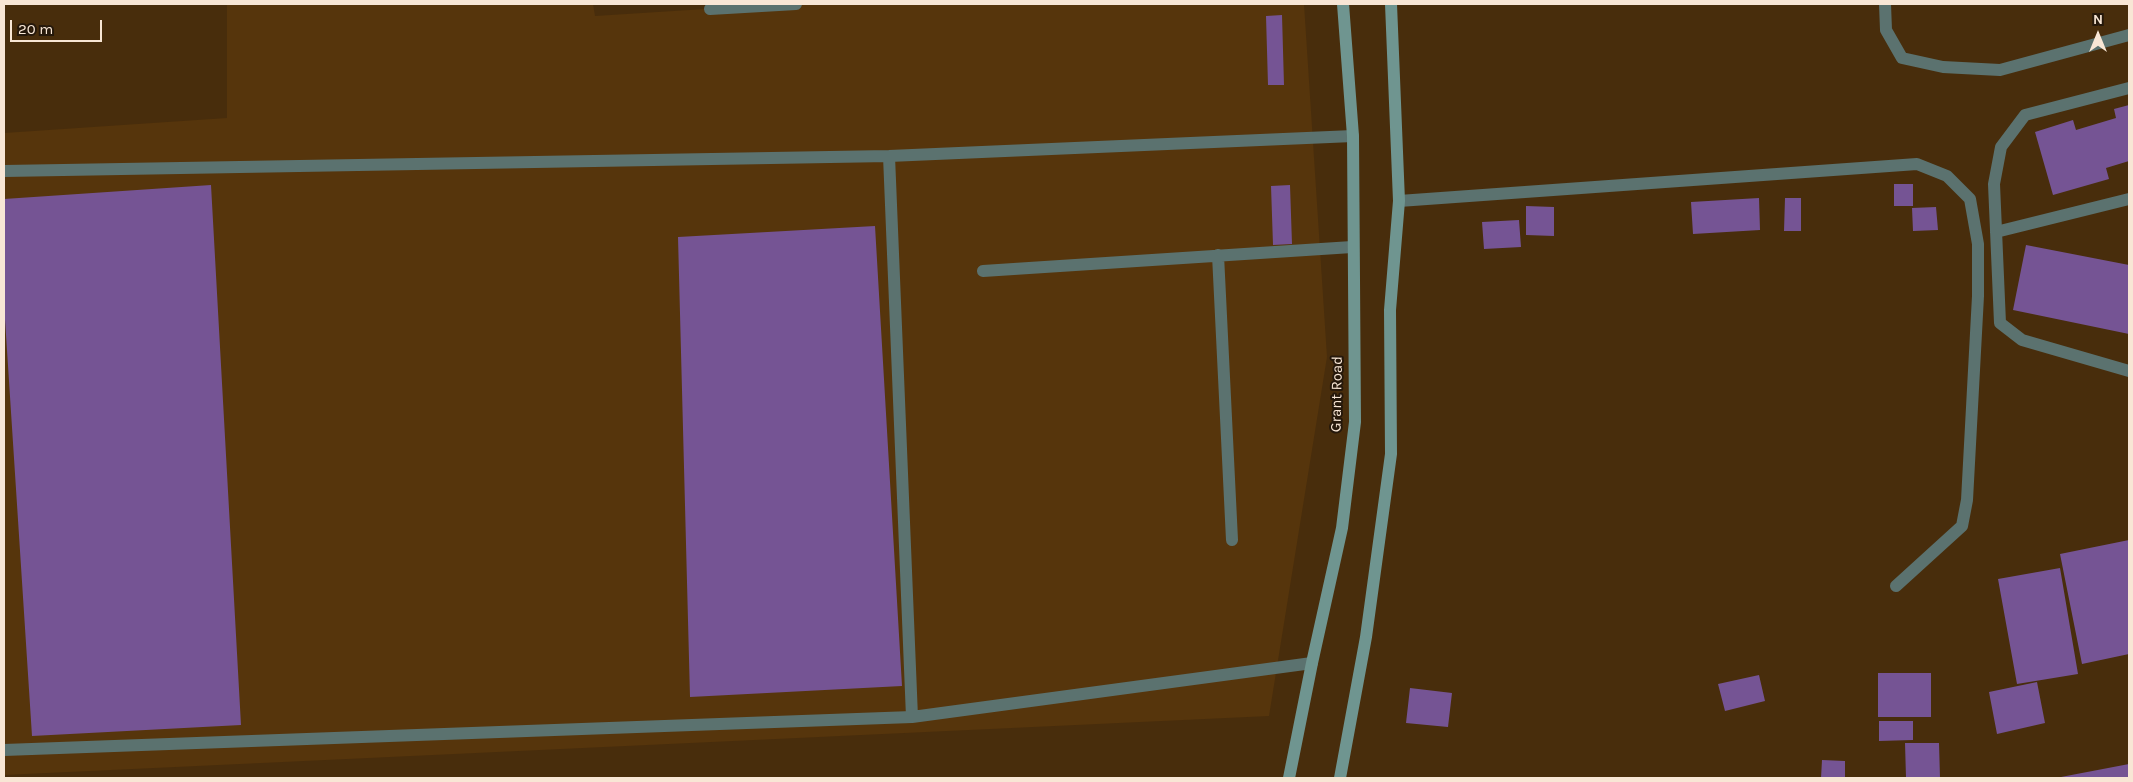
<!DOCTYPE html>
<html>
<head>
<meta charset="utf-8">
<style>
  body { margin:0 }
  #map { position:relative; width:2133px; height:782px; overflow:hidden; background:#482d0c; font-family:Karla,sans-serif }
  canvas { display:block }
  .frame { position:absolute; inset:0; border:5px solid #f8e6d5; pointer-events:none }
  .north { position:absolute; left:2073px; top:10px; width:50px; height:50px; -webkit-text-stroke:4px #25180b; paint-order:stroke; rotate:0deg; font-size:14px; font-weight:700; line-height:20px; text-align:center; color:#f8e6d5 }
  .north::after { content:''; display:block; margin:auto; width:18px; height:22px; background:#f8e6d5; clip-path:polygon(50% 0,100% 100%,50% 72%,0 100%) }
  .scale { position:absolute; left:10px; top:20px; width:92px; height:22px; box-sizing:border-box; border:2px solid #f8e6d5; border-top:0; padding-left:6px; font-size:15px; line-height:18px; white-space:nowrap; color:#f8e6d5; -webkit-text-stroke:4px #25180b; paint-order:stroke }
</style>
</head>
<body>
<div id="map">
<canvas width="2133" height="782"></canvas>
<div class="frame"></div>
<div class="north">N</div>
<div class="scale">20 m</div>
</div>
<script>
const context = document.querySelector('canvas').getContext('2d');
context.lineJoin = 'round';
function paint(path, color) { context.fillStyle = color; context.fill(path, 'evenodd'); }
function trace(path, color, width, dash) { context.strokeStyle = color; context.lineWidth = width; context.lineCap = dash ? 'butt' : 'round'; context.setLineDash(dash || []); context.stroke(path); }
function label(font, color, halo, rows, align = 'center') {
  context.font = font + ' Karla,sans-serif'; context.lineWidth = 4; context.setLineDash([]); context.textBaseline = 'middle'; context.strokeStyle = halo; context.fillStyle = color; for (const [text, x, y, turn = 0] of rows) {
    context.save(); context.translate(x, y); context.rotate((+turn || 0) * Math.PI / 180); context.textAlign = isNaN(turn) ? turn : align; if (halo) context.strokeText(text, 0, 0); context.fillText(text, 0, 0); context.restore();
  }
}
paint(new Path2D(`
  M227,4H593L595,16L784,4H1304L1327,357L1269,716L4,775V133L227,118Z`), '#56350c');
paint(new Path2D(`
  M1282,15L1284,85H1268L1266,16Z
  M2129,105V161L2106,168L2109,179L2053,195L2035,132L2073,120L2076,130L2116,118L2114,109Z
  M1894,184H1913V206H1894Z
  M211,185L241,725L32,736L4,304V199Z
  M1290,185L1292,244L1273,245L1271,186Z
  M1759,198L1760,230L1693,234L1691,202Z
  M1785,198H1801V231H1784Z
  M1526,206L1554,207V236L1526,235Z
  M1936,207L1938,230L1913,231L1912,208Z
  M1519,220L1521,247L1484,249L1482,222Z
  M875,226L902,686L690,697L678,237Z
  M2026,245L2129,265V334L2013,310Z
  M2129,540V654L2082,664L2060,554Z
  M2060,568L2078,674L2017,684L1998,579Z
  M1878,673H1931V717H1878Z
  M1759,675L1765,701L1725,711L1718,684Z
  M2037,682L2045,723L1997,734L1989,692Z
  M1410,688L1452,693L1448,727L1406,723Z
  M1879,721H1913V740L1879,741Z
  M1905,743H1939L1940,778H1906Z
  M1822,760L1845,761V778H1821Z
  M2129,764V778H2061V777Z`), '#755494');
trace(new Path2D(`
  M1885,4L1886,30L1902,58L1943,67L2000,70L2129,35
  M710,9L796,4
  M889,156L912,717
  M4,171L889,156L1353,136
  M1399,201L1917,164L1947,176L1970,199L1978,244V296L1967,500L1962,526L1896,586
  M1218,255L1232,540
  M983,271L1352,247
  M4,750L912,717L1312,663`), '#5b726f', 12);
trace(new Path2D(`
  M2129,88L2025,115L2001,147L1994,184L2000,323L2022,340L2129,371
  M1996,232L2129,199`), '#5b726f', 12);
trace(new Path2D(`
  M1289,778L1312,663L1342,528L1355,422L1353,136L1343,4
  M1340,778L1366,637L1391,454L1390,310L1399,201L1391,4`), '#6f9590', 12);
label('15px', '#f8e6d5', '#25180b', [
  ["Grant Road",1337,394,-89]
]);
</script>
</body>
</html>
